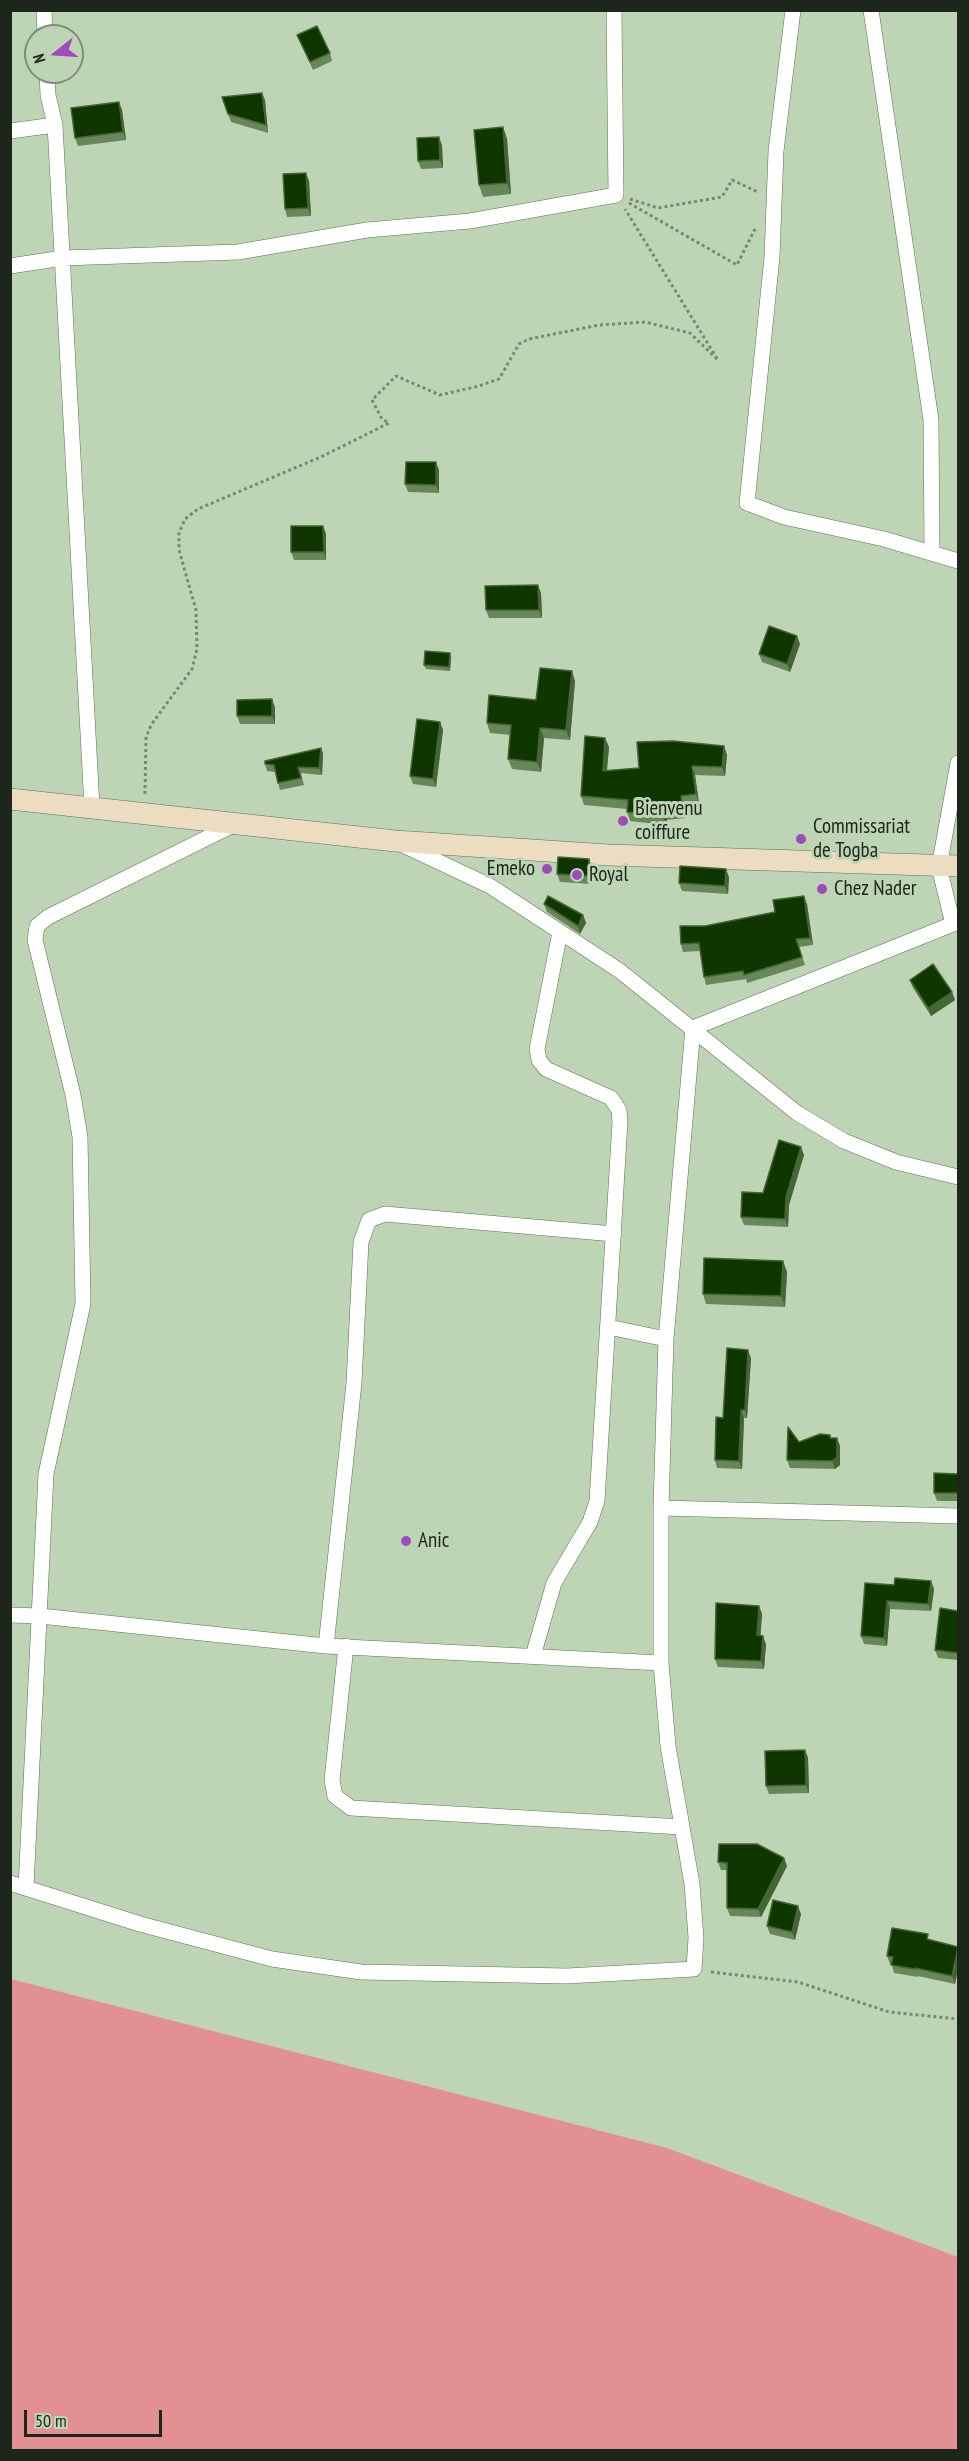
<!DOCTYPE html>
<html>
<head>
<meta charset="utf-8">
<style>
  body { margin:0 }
  #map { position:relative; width:969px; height:2461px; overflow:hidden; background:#bed5b5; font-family:"PT Sans Narrow",sans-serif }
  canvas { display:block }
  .frame { position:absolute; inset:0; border:12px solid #1d261a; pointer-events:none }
  .north { position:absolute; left:24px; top:24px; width:60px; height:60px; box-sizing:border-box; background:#bed5b5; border:2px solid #7e8f77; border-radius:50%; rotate:253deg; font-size:16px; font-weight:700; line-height:24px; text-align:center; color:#1d261a }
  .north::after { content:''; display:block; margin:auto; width:21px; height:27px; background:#a04bba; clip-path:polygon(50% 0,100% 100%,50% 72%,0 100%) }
  .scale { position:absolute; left:24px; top:2410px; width:138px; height:27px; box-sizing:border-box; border:3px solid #1d261a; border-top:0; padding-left:8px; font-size:18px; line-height:21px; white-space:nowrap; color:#1d261a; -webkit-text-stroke:4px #bed5b5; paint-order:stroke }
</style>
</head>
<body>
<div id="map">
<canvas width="969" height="2461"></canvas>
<div class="frame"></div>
<div class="north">N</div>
<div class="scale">50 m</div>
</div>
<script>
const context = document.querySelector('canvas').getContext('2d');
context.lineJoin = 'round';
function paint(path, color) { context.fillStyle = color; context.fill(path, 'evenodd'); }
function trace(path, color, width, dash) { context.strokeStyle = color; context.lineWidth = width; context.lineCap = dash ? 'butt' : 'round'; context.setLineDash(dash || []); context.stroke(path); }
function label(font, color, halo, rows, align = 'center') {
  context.font = font + ' "PT Sans Narrow",sans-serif'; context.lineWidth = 6; context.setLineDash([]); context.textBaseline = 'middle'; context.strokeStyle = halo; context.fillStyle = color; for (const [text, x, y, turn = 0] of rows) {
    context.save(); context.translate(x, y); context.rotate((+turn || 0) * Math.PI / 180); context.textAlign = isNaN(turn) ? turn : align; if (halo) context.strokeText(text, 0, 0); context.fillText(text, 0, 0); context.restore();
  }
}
paint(new Path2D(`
  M11,1979L667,2148L958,2257V2450H11Z`), '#e39093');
const street = new Path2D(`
  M44,10L45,36
  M793,10L776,151L772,257L747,503L784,517L884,539L958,561
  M871,10L931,420L932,553
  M47,72L48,95L55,125L92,807
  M10,131L55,125
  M10,266L63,258L238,252L367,230L470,221L616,195L614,10
  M403,845L490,886L620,971L797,1113L844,1141L896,1162L958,1177
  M953,924L939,867L958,763
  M608,1327L666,1339
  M661,1508L958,1516
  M10,1615L40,1616L326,1646L661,1663
  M326,1646L354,1383L361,1242L369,1220L385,1214L614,1234
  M346,1646L332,1780L335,1796L351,1808L682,1827
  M533,1656L554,1583L590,1522L597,1501L620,1122L619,1110L611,1098L546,1069L539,1060L537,1049L560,932
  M10,1883L140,1924L272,1959L361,1972L567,1976L694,1969L696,1938L692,1884L668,1746L661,1663V1508L666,1339L693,1028L958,922
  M26,1887L46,1474L83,1304L80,1137L73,1095L35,940L37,926L48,917L235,824`);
const secondary = new Path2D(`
  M10,799L395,841L608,855L958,866`);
trace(street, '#5b7054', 16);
trace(secondary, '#5b7054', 22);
trace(new Path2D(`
  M630,199L658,208L722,197L732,180L758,192
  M629,203L737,265L756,227
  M145,794L146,738L151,725L192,669L197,649L196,610L179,550V533L185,519L198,509L323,456L389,423L382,419L372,400L396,376L440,395L479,386L499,379L519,344L529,339L599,325L645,322L690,333L718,360L625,209
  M711,1972L798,1982L889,2012L958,2019`), '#788972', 3, [3, 3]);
trace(street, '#fff', 15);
trace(secondary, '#ecdcc1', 21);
paint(new Path2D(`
  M297,35L330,53L332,61L313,70Z
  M222,97L265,100L268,133L231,122Z
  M122,110L126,140L78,146L75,138Z
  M503,127L507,139L511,194L483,197L479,185Z
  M442,145L443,168L421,169L418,161Z
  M309,181L311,216L287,217L285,209Z
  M439,470V493L408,492L405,484Z
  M323,526L326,534V560H294L291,552Z
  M541,593L542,618H489L486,610Z
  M800,644L790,672L762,662L759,654Z
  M450,653L451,657L450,671L426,669L424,665Z
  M575,681L570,740L544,738L541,772L512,769L508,759L511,735L490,733L487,723Z
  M275,707V724H240L237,716Z
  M440,722L443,730L436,787L413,784L410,776Z
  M605,738L609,747L607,770L639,768L724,746L727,755L725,776L695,775L699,803L684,805L686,818L667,820L666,825L630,821L627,812V809L584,805L581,796Z
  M321,748L323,754L322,775L301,773L304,785L280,790L275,772L267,771L265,764Z
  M589,859L592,867L591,884L560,882L557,874Z
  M729,877L728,894L682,891L679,883Z
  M544,904L583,915L586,923L580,934L547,912Z
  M807,904L813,945L799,947L805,965L747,983L746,979L706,985L704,977L700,951L683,952L681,944L705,926L775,912Z
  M910,980L952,992L955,1000L931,1016L913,988Z
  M804,1155L789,1205L788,1227L744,1225L741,1217L763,1193Z
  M783,1261L787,1272L785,1307L706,1304L703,1294Z
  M751,1358L747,1418H744L742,1469L717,1468L715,1460L723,1418Z
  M831,1438H837L840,1446V1465L835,1469L790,1468L787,1460L799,1442Z
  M958,1474V1501H937L934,1493Z
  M865,1583L934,1589L931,1611L890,1609L887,1646L864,1644L861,1636Z
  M759,1606L762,1614L760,1636L766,1644L764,1669L718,1667L715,1659Z
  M958,1611V1660L938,1658L935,1650Z
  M805,1750L808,1758L809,1793L769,1794L766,1786Z
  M784,1858L787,1866L761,1917L730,1916L727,1908V1870H721L718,1862Z
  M801,1914L795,1940L770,1934L767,1926Z
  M930,1940L958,1947V1969L955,1984L918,1976V1977L894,1973L892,1965L890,1964L887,1956Z`), '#67865a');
paint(new Path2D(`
  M262,93L265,100L268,133L266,125Z
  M119,102L122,110L126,140L123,132Z
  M503,127L507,139L511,194L507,183Z
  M439,137L442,145L443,168L440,160Z
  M306,173L309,181L311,216L308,208Z
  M436,462L439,470V493L436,485Z
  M323,526L326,534V560L324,552Z
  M538,585L541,593L542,618L539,610Z
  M797,636L800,644L790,672L787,664Z
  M450,653L451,657L450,671L449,667Z
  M572,671L575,681L570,740L566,730Z
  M272,699L275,707V724L272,716Z
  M440,722L443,730L436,787L433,779Z
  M540,728L544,738L541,772L537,762Z
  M605,738L609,747L606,780L603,771Z
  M724,746L727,755L725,776L722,767Z
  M321,748L323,754L322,775L319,768Z
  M692,766L695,775L699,803L696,794Z
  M681,796L684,805L686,818L683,809Z
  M664,811L667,820L666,825L663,816Z
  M589,859L592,867L591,884L588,876Z
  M726,869L729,877L728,894L725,886Z
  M804,896L807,904L813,945L810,938Z
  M583,915L586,923L580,934L578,926Z
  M952,992L955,1000L931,1016L928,1008Z
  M801,1147L804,1155L789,1205L788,1227L785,1219L786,1197Z
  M783,1261L787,1272L785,1307L781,1296Z
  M748,1350L751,1358L747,1418L745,1410Z
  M741,1410L744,1418L742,1469L739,1461Z
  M837,1438L840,1446V1465L835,1469L832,1461Z
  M931,1581L934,1589L931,1611L928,1604Z
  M887,1601L890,1609L887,1646L884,1638Z
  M759,1606L762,1614L760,1643L757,1635Z
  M763,1636L766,1644L764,1669L761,1661Z
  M805,1750L808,1758L809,1793L806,1785Z
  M784,1858L787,1866L761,1917L758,1909Z
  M798,1906L801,1914L795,1940L792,1932Z
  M958,1949V1969L955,1984L952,1976Z`), '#446636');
const building = new Path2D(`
  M317,26L330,53L310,62L297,35Z
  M262,93L266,125L228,114L222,97Z
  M119,102L123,132L75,138L71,108Z
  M503,127L507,183L479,185L474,130Z
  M439,137L440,160L418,161L417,138Z
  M306,173L308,208L285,209L283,174Z
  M406,462H436V485L405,484Z
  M291,526H323L324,552H291Z
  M538,585L539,610H486L485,586Z
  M769,626L797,636L787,664L759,654Z
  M425,651L450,653L449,667L424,665Z
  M540,668L572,671L566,730L540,728L537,762L508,759L511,725L487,723L489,695L536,700Z
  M272,699V716H237V700Z
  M417,719L440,722L433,779L410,776Z
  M585,736L605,738L603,771L639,768L637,742L673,741L724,746L722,767L692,766L696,794L681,796L683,809L664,811L663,816L627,812L628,800L581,796Z
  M321,748L319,768L298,767L301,778L278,783L274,765L265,764V761Z
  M558,857L589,859L588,876L557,874Z
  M680,866L726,869L725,886L679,883Z
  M548,896L583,915L578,926L544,904Z
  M804,896L810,938L796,939L802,957L744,975L743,971L704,977L699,943L681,944L680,926H705L775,912L773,900Z
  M933,964L952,992L928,1008L910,980Z
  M779,1140L801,1147L786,1197L785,1219L741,1217L742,1192L763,1193Z
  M704,1258L783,1261L781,1296L703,1294Z
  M727,1348L748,1350L745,1410H741L739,1461L715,1460L716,1417L723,1418Z
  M788,1427L799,1442L820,1434L830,1435V1438H837V1457L832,1461L787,1460Z
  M934,1473L958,1474V1493H934Z
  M895,1578L931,1581L928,1604L887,1601L884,1638L861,1636L865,1583L894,1585Z
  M716,1603L759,1606L757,1635L763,1636L761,1661L715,1659Z
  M940,1608L958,1611V1653L935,1650Z
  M805,1750L806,1785L766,1786L765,1751Z
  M719,1844H757L784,1858L758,1909L727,1908V1863L718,1862Z
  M773,1900L798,1906L792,1932L767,1926Z
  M892,1928L928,1934L927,1939L958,1947L952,1976L915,1968V1969L891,1965L893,1957L887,1956Z`);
paint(building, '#103600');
trace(building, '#446636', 1.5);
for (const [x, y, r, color] of [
  [623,821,6,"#a04bba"],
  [801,839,6,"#a04bba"],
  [547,869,6,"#a04bba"],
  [577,875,6,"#a04bba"],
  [822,889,6,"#a04bba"],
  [406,1541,6,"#a04bba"]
]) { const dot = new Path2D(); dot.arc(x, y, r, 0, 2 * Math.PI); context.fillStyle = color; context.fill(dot); trace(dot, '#bed5b5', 2); }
label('21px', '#1d261a', '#bed5b5', [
  ["Bienvenu",635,809],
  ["coiffure",635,833],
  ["Commissariat",813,827],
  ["de Togba",813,851],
  ["Emeko",535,869,"right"],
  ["Royal",589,875],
  ["Chez Nader",834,889],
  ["Anic",418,1541]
], 'left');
</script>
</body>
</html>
